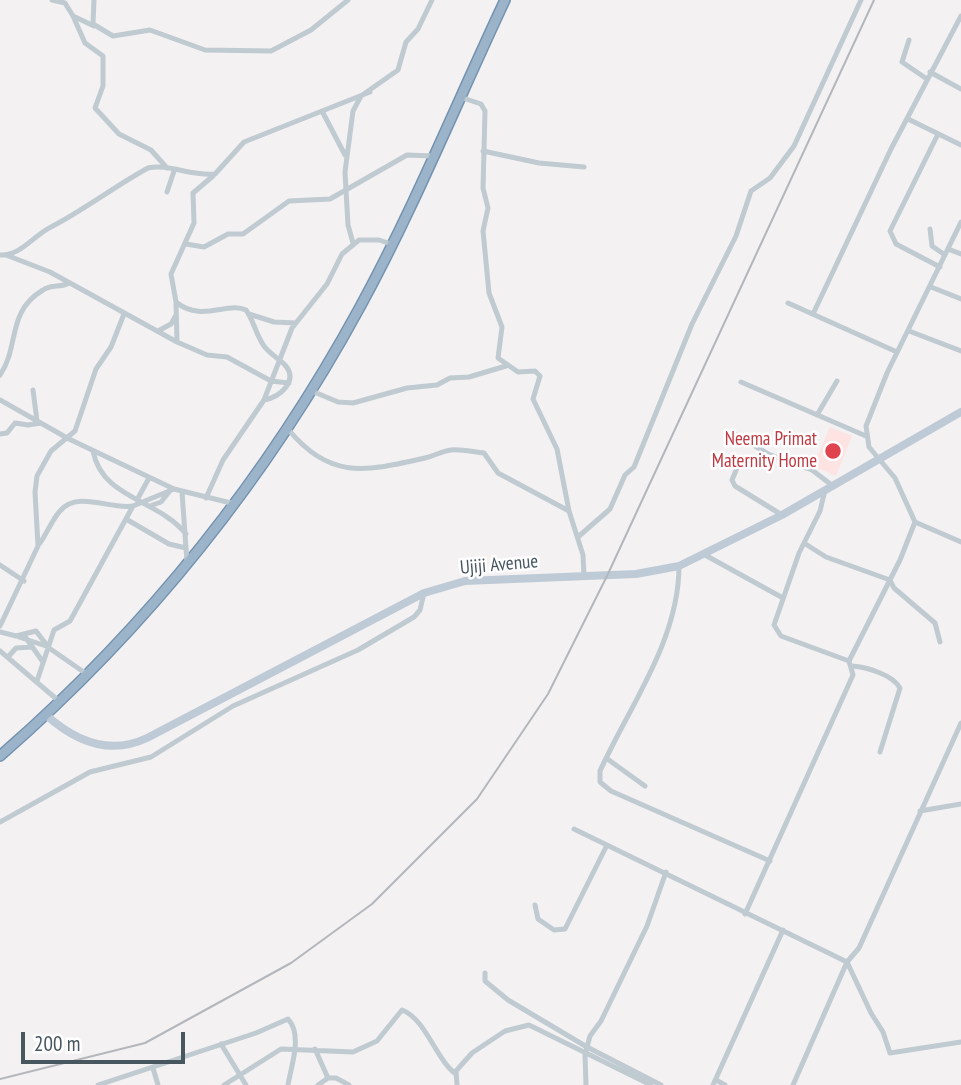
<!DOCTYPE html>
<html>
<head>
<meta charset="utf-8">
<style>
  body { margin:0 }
  #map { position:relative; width:961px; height:1085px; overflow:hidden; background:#f4f1f2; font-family:"PT Sans Narrow",sans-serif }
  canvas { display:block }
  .scale { position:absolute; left:21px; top:1032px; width:164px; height:32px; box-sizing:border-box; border:4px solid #485660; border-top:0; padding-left:9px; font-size:21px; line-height:24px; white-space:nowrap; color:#485660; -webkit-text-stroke:5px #fff; paint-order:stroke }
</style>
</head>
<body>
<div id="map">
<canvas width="961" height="1085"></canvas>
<div class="scale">200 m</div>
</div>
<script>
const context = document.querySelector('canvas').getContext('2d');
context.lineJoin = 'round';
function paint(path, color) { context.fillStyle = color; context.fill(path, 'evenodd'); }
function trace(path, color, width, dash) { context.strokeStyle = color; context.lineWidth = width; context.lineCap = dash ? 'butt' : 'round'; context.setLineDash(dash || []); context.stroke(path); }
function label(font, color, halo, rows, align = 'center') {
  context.font = font + ' "PT Sans Narrow",sans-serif'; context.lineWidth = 5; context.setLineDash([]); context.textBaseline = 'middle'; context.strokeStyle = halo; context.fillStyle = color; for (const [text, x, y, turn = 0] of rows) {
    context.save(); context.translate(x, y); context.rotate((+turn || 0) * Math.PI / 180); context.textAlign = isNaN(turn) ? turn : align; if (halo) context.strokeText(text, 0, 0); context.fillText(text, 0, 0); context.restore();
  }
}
paint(new Path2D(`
  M830,427L852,436L836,476L813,466Z`), '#fde3e2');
const trunk = new Path2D(`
  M0,756C147,628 267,478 360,307C414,208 457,102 505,0`);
trace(trunk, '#7292af', 12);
trace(new Path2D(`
  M52,0L65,3L73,16L94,26
  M94,0L93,24L113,36L150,30L205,50L271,51L311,30L348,0
  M73,16L85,43L103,56V86L95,108L119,134L151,150L167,168
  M909,40L902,62L927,79
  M930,72L961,89
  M460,97L481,104L485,111L483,188L488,208L483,231L489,293L502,327L498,358L518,372L535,371L540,376L533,399L557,449L569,511L583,555L584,576
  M322,111L345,155
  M908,119L961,145
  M938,134L890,231L896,244L940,267
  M483,151L539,163L584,167
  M167,192L174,171
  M930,229L932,246L945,255
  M353,243L348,225L345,172L353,111L361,96L398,70L406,42L418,29L432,0
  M186,244L204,247L228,234H243L289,201L330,199L407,155L433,156
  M948,249L961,254
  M0,255C21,256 34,235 51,227C84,210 115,186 148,168C167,163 193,177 215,174L244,142L370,92
  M6,255L50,272L177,342L207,355L227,357L271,381L289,383
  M931,287L961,299
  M176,302C201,323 228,301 246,310C254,321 256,335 264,346C270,354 278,358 285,365C299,381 280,397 264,400
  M788,303L897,352
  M249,314L274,322L296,323
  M813,314L891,149L961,16
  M158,331L171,324L176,315
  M909,331L961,351
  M177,342L176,302L171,274L194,223L193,193L213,176
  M0,375C20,346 6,312 43,290C52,284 60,288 69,283
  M741,382L866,436
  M33,390L37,421
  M312,391L338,402L353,403L407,388L437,385L450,378L469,377L506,366
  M0,400L69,439L174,489L235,504
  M817,415L837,381
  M288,429C330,481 367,471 425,458C434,456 442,451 451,450C462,449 473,452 484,453L498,473L569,511
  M0,434L7,433L15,423L28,425L41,423
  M737,435L768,454L812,470L833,486
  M93,451C102,499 158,499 186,534
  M737,468L732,480L735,486L782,515
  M182,492L187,562
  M206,498L223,460L264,400L292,328L327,284L342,254L359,240H379L391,244
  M137,500L149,478
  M150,506L161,502L169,492
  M126,519L169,544L186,548
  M915,522L961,542
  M578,537L610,509L625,475L634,467L692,324L736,236L751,191L770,178L794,146L861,0
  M40,543C47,533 52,520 60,511C78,490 110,510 133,506
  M804,543L826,557L890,580L894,588L935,623L940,642
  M705,555L783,598
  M0,565L24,581
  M679,566C679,640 630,705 600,771V782L611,791L770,861
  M0,626L38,546L35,492L37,476L51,451L75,431L96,369L111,347L124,314
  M0,632L16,636L36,631L49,648L88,675
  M19,637L46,646
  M26,638L43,662
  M0,651L60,702
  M8,657L16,648L32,647
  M849,661L900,560L915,522L895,478L869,447L866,426L887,373L961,222
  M852,666C867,667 893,675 900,688L880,752
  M37,681L54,630L70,621L133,506L174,489
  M606,758L645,786
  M920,811L961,804
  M0,822L90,772L151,757L233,706L358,650L414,617L420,610L424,593
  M574,829L847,962L871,1013L883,1032L890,1053L961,1042
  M535,905L538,919L554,930L565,929L607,845
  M745,914L853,675L849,661L781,636L774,625L799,553L820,511L825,490
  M485,973V981L508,1000L587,1047L661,1085
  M221,1044L246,1085
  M315,1049L328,1078H336L349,1085
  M153,1068L158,1085
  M716,1080L725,1085
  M98,1085L256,1033L288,1019C303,1035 291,1066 288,1085
  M224,1085L281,1049L353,1052L377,1041L402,1010C426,1019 436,1060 456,1074
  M318,1085L328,1078
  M457,1085L456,1071L472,1053L505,1031L529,1025L651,1085
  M586,1085L585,1055L590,1036L601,1021L647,926L666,872
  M713,1085L783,930
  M793,1085L847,962L859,948L961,723`), '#bfcad1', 5);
trace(new Path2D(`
  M46,715C75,741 109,756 147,738L424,593L465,581L636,574L679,566L782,515L961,412`), '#becbd6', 8);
trace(trunk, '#9cb4ca', 9);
trace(new Path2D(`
  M0,1079L145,1043L291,963L372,904L477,799L548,694L607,576L874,0`), '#b3b7bc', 2);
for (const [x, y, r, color] of [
  [833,451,9,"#e0444e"]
]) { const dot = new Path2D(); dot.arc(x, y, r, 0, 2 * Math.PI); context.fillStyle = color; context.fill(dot); trace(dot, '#fff', 2.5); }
label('19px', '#be3a42', '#fff', [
  ["Neema Primat",817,440],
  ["Maternity Home",817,462]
], 'right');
label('19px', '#485660', '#fff', [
  ["Ujiji Avenue",499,565,-5]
]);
</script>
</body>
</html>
